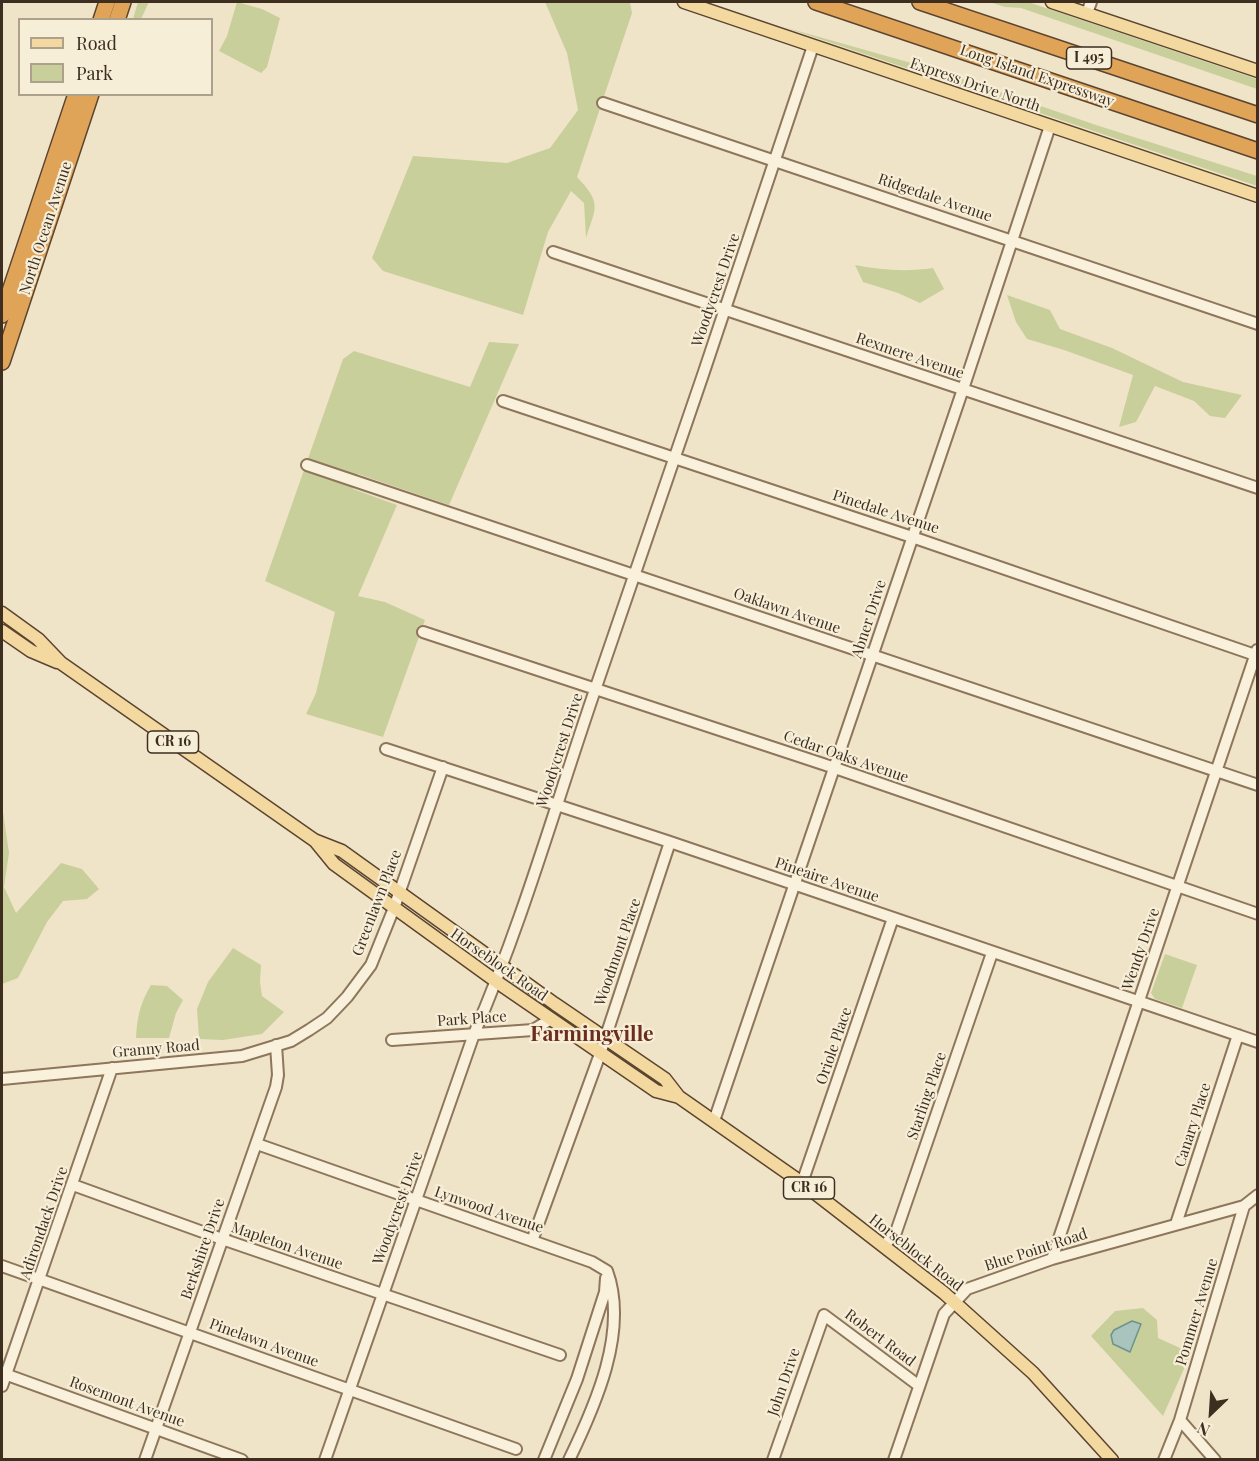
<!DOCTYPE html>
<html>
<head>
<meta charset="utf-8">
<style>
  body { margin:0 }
  #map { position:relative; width:1259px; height:1461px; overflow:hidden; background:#f0e4c8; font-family:"Playfair Display",serif }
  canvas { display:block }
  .frame { position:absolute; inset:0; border:3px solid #3d2e20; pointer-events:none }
  .legend { position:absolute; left:18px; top:18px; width:195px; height:78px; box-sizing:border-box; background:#f7eed8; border:2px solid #ada18e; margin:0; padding:8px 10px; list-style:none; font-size:18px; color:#3d2e20 }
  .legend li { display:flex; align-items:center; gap:12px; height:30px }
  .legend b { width:30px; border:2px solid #ada18e }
  .north { position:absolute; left:1181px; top:1383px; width:60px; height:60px; -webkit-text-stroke:4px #f7eed8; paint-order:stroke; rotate:205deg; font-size:16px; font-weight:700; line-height:24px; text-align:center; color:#3d2e20 }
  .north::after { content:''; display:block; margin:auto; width:21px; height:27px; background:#3d2e20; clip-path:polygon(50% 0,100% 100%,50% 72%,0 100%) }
</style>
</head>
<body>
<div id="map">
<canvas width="1259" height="1461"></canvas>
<div class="frame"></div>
<ul class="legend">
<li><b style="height:8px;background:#f3d9a0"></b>Road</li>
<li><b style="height:16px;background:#c9cf9b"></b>Park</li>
</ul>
<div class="north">N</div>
</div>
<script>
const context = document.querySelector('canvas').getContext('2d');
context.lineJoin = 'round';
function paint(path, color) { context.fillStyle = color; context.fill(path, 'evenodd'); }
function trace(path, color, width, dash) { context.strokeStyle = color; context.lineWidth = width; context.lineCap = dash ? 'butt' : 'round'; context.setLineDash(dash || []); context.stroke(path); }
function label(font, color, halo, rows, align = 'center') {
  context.font = font + ' "Playfair Display",serif'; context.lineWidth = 4.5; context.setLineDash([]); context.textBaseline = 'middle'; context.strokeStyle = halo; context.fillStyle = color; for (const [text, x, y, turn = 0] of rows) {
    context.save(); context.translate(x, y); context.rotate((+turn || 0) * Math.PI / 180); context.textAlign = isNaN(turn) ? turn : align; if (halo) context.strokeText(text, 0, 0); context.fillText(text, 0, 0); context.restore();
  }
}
paint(new Path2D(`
  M138,2H149L141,19H133Z
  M237,2L262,9L280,18L267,67L261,73L219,51L227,36Z
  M545,2H630L632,13L577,177C602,203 596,207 586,238L584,203L571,191L548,232L523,315L383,271L372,258L413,156L507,163L550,148L578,110L567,53Z
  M989,2H1028L1257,79V89L1021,8L1005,7Z
  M784,27L936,70L1096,125L1257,176V186Z
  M855,265C882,270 906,272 933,268L944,289L920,303L898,293L863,282Z
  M1007,295L1050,310L1060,329L1112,348L1183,382L1242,395L1225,418L1210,416L1194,401L1155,386L1136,422L1119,427L1133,375L1064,350L1027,339L1016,322Z
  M489,342L519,344L449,505L358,474L353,489L397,505L358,596L385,602L425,620L383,737L306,714L316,693L335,612L265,581L343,359L354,351L470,387Z
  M2,805L9,853L4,887L16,913L61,863L82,869L99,889L87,899L63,901L47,922L18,978L2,984Z
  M233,948L261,965L260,982L262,996L284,1012L262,1034L223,1040L199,1039L197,1009L208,982Z
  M1165,954L1197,965L1182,1008L1155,999L1151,993Z
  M151,985L167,986L183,1000L176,1013L169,1038H136C137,1018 140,1003 151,985Z
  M1143,1308L1157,1320L1158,1338L1191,1353L1163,1416L1091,1336L1115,1311Z`), '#c9cf9b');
const water = new Path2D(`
  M1132,1321L1141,1324L1130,1352L1113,1344L1111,1335L1114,1330Z`);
paint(water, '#a9c4bc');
trace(water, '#6f938a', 1.5);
const minor = new Path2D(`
  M1087,13L1091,2
  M603,103L1258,324
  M553,252L1258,488
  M503,401L912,537L1258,656
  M307,465L1258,785
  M423,632L835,768L1258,914
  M386,749L670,842L1258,1042
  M392,1040L533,1030L551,1019
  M2,1079L242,1056L291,1041L309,1030L327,1018L347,997L371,965L394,908L443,767
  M714,1121L963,389L1050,126
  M257,1144L592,1262L607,1271C629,1331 595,1406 569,1460
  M802,1183L893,918
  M73,1185L222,1239L560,1355
  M1176,1224L1238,1035
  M532,1241L600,1054L670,842
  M884,1246L896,1232L992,953
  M1052,1259L1257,650
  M2,1266L516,1449
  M2,1373L242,1460
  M2,1386L112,1068
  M1180,1420L1215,1460
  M145,1460L276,1087L278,1075L276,1045
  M325,1460L474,1034C523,921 556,803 596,687C670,474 742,260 813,46
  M544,1460L577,1379L605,1292L606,1278
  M773,1460L824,1315L918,1385
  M894,1460L944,1314L967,1289L1052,1259L1244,1206L1258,1195
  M1164,1460L1180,1420L1244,1206`);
const major = new Path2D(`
  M684,2L1258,196
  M1052,2L1258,71
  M2,613L38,639L61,663L314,840L342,851L555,1004L665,1079L679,1097L802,1183L944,1293L1033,1373L1112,1460
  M2,631L31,651L57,662
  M316,842L334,864L497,982L656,1091L679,1097`);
const highway = new Path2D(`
  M816,2L1258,151
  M920,2L1258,115
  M101,20L107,2
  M117,20L123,2
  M2,315L76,94
  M2,362L91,94`);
trace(minor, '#8d765c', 14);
trace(major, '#5b4430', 15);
trace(highway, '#5b4430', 18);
trace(minor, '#faf1dc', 10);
trace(major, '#f3d9a0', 12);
trace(highway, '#e0a458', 15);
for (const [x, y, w] of [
  [1089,58,45],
  [173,742,51],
  [809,1188,51]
]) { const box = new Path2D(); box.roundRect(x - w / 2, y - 11, w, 22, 4.5); context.fillStyle = '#f7eed8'; context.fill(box); trace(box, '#3d2e20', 1.5); }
label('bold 14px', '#3d2e20', null, [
  ["I 495",1089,58],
  ["CR 16",173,742],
  ["CR 16",809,1188]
]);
label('15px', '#3d2e20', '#f7eed8', [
  ["Long Island Expressway",1037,76,19],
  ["Express Drive North",975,85,19],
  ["Ridgedale Avenue",935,198,19],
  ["North Ocean Avenue",46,228,-72],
  ["Woodycrest Drive",716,290,-71],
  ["Rexmere Avenue",910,356,19],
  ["Pinedale Avenue",886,512,18],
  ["Oaklawn Avenue",787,611,19],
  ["Abner Drive",869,619,-72],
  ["Woodycrest Drive",560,750,-72],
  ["Cedar Oaks Avenue",846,757,19],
  ["Pineaire Avenue",827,880,19],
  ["Greenlawn Place",377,903,-69],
  ["Wendy Drive",1141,949,-71],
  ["Woodmont Place",618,952,-71],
  ["Horseblock Road",499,965,35],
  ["Park Place",472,1019,-4],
  ["Oriole Place",834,1046,-71],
  ["Granny Road",156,1049,-5],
  ["Starling Place",927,1096,-71],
  ["Canary Place",1193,1125,-72],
  ["Woodycrest Drive",398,1208,-70],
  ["Lynwood Avenue",489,1210,19],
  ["Adirondack Drive",44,1223,-71],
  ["Mapleton Avenue",287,1246,19],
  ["Berkshire Drive",203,1249,-71],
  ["Blue Point Road",1036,1250,-18],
  ["Horseblock Road",916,1253,38],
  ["Pommer Avenue",1197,1312,-73],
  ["Robert Road",880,1338,37],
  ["Pinelawn Avenue",264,1343,20],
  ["John Drive",784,1382,-71],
  ["Rosemont Avenue",127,1402,20]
]);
label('bold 21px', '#6b2e1e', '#f7eed8', [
  ["Farmingville",592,1034]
]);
</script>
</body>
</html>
